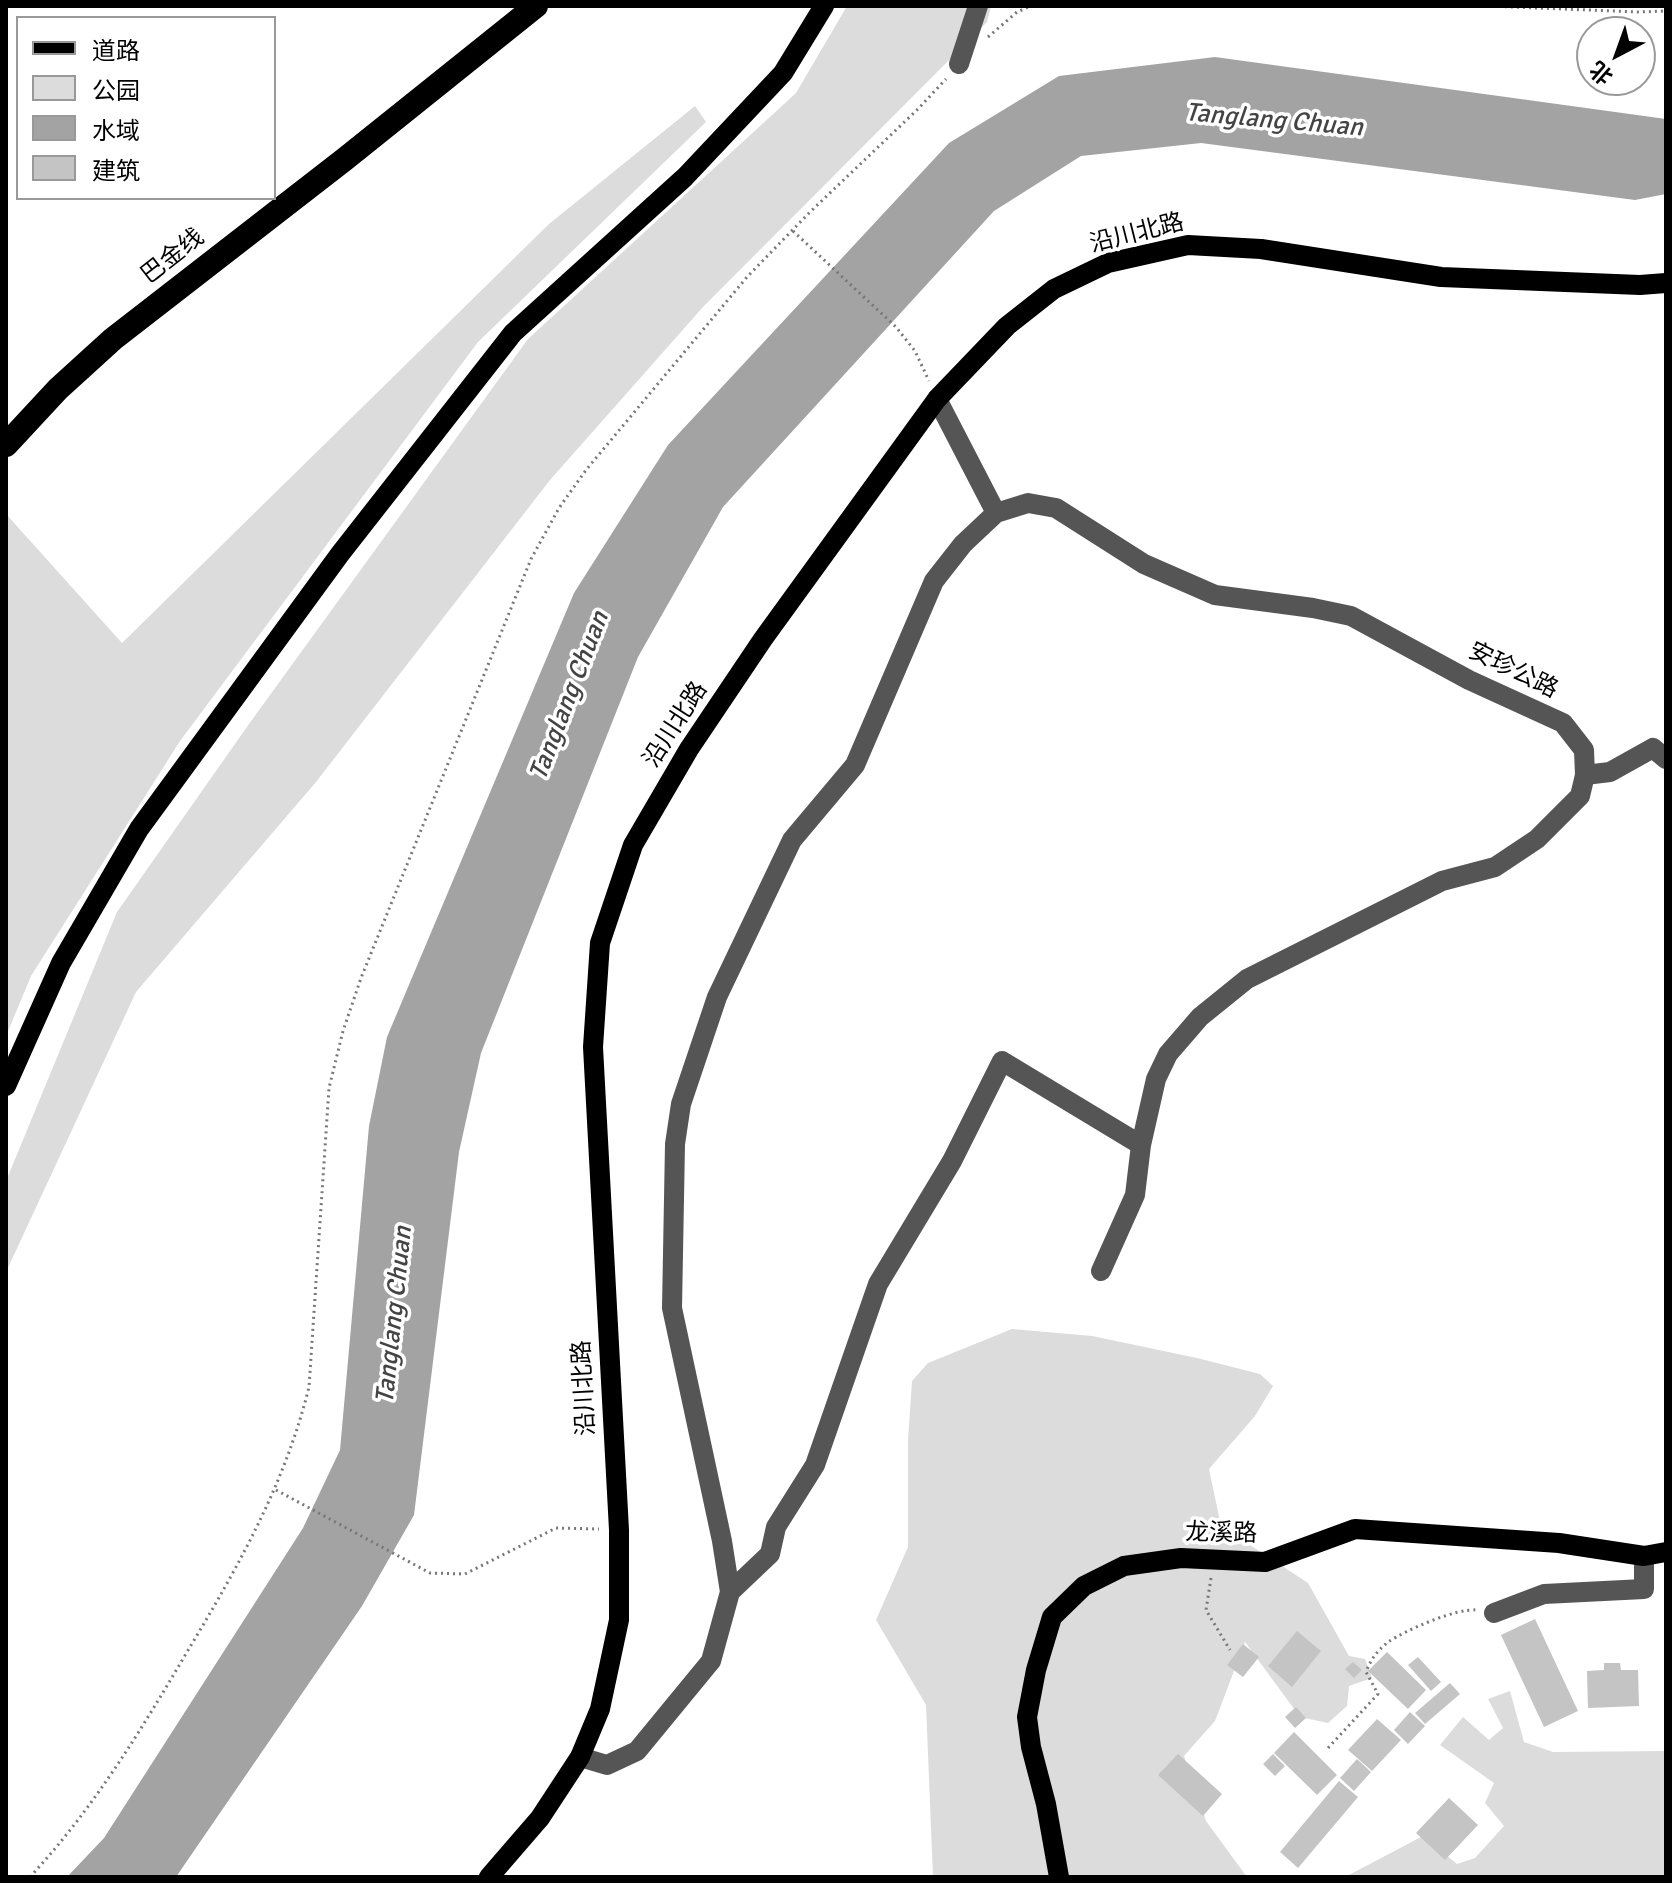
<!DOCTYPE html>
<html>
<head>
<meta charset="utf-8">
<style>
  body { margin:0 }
  #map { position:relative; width:1672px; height:1883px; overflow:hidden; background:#fff; font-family:Signika,"Noto Sans SC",sans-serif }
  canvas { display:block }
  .frame { position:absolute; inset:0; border:8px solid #000; pointer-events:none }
  .legend { position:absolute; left:16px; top:16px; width:260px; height:184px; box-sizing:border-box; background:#fff; border:2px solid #999; margin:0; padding:10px 14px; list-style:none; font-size:24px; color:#000 }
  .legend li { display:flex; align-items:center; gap:16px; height:40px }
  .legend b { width:40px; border:2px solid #999 }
  .north { position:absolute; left:1576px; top:16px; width:80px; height:80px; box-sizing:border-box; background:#fff; border:2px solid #999; border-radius:50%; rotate:221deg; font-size:22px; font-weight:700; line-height:32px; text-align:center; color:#000 }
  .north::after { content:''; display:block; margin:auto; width:28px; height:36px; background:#000; clip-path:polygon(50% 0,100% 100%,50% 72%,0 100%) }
</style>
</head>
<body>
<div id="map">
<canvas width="1672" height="1883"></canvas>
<div class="frame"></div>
<ul class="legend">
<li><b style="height:10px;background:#000"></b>道路</li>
<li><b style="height:22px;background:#dcdcdc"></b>公园</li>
<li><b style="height:22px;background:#a3a3a3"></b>水域</li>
<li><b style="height:22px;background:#c4c4c4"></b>建筑</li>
</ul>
<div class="north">北</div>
</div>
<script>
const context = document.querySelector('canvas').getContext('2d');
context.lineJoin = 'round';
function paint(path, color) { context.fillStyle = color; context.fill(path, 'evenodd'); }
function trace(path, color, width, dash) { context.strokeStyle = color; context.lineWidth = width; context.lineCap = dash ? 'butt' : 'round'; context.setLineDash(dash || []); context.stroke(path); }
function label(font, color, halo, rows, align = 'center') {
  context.font = font + ' Signika,"Noto Sans SC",sans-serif'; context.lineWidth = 7; context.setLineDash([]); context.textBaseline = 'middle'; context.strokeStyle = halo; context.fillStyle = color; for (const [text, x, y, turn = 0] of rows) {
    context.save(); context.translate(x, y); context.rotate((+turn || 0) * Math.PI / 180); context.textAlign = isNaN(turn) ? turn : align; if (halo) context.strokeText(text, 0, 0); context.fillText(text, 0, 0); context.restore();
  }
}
paint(new Path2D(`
  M847,6H991L987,22L703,307L550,480L316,782L136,992L6,1272V1181L117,912L249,724L528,339L796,93Z
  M695,106L706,122L478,342L180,741L31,976L6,1036V514L122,643L549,224Z
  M1012,1329L1092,1336L1197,1358L1260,1374L1273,1386L1255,1416L1209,1469L1221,1526L1308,1583L1349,1656L1365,1659L1372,1678L1349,1686L1347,1706L1328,1723L1300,1717L1245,1642L1215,1721L1184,1756L1206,1821L1247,1877H933L926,1705L876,1620L908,1547V1440L912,1381L928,1363Z
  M1510,1691L1524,1742L1553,1752L1666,1751V1877H1345L1423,1836L1457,1864L1475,1858L1504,1826L1485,1803L1494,1783L1440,1745L1463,1717L1489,1740L1503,1728L1488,1699Z`), '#dcdcdc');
paint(new Path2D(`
  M1215,57L1666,119V194L1635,200L1201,143L1081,156L994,211L723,507L638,657L481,1053L459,1152L414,1515L362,1606L176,1877H67L104,1838L303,1528L340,1450L369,1126L387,1037L574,593L668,445L949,143L1059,76Z`), '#a3a3a3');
paint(new Path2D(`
  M1535,1619L1578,1711L1544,1727L1501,1635Z
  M1297,1631L1321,1651L1292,1687L1268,1666Z
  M1243,1644L1259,1657L1243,1677L1227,1665Z
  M1387,1652L1426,1690L1408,1709L1368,1671Z
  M1418,1657L1441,1682L1431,1691L1408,1665Z
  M1353,1662L1362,1670L1354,1678L1345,1669Z
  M1604,1663H1620L1621,1670H1638L1639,1706L1588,1708L1587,1671L1604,1670Z
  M1450,1683L1460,1694L1425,1724L1415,1713Z
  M1296,1707L1306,1718L1295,1728L1285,1717Z
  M1410,1712L1425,1726L1408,1744L1394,1730Z
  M1377,1719L1401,1740L1372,1771L1348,1750Z
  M1294,1732L1337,1775L1317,1795L1274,1753Z
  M1178,1754L1222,1794L1203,1816L1158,1775Z
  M1273,1754L1285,1766L1275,1776L1263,1764Z
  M1357,1759L1371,1772L1354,1791L1340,1778Z
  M1339,1781L1358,1797L1298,1868L1280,1852Z
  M1449,1798L1478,1825L1445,1860L1416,1833Z`), '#c4c4c4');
trace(new Path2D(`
  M1487,6L1639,12L1666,11
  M988,37L1017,12L1031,6
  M793,231L896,327L915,351L929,381
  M276,1490L430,1573L465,1574L556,1528L599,1529
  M1211,1578L1206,1610L1230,1650
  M1328,1748L1378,1694L1366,1672C1371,1659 1377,1651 1388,1642C1406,1630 1456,1608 1477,1610
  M30,1877C93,1809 140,1732 187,1652C238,1567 285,1484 309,1387L329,1088L343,1031L361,978L531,559L559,508L586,470L747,277L810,212L918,109L946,79`), '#777', 3, [2, 4]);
trace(new Path2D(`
  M959,64L978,6
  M937,399L996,513L1028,503L1056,508L1144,564L1215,595L1313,608L1351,616L1469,680L1563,723L1584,750L1585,775L1580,796L1537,839L1495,867L1442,881L1247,979L1200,1017L1168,1054L1156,1079L1141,1145L1135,1195L1101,1271
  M1585,775L1610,772L1653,748L1666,759
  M730,1592L770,1554L776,1527L815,1465L878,1284L952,1161L1002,1061L1141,1145
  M1494,1613L1544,1594L1644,1589V1556
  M580,1757L607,1765L637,1751L711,1661L730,1592L722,1541L672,1308L675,1144L681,1104L717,997L792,840L855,765L934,581L963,544L996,513`), '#555', 20);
trace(new Path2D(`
  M6,1086L61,963L139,829L340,554L513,333L685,177L783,73L824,6
  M489,1877L540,1818L580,1757L600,1709L619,1620V1530L593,1047L600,943L633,845L689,749L763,639L937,399L1007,326L1054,289L1108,263L1188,245L1261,249L1441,277L1640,285L1666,283
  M1059,1877L1046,1804L1031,1747L1027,1717L1036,1670L1052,1617L1084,1586L1124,1566L1181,1558L1265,1562L1355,1529L1559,1543L1644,1556L1666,1552`), '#000', 20);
trace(new Path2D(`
  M6,445L58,389L113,339L345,159L536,6`), '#000', 24);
label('24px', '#000', '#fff', [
  ["沿川北路",1137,234,-14],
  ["巴金线",173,257,-38],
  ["安珍公路",1513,671,26],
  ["沿川北路",676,725,-57],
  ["沿川北路",585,1388,-93],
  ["龙溪路",1221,1534,1]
]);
label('italic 26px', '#444', '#fff', [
  ["Tanglang Chuan",1274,121,5],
  ["Tanglang Chuan",570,696,-69],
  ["Tanglang Chuan",395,1315,-84]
]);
</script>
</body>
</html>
